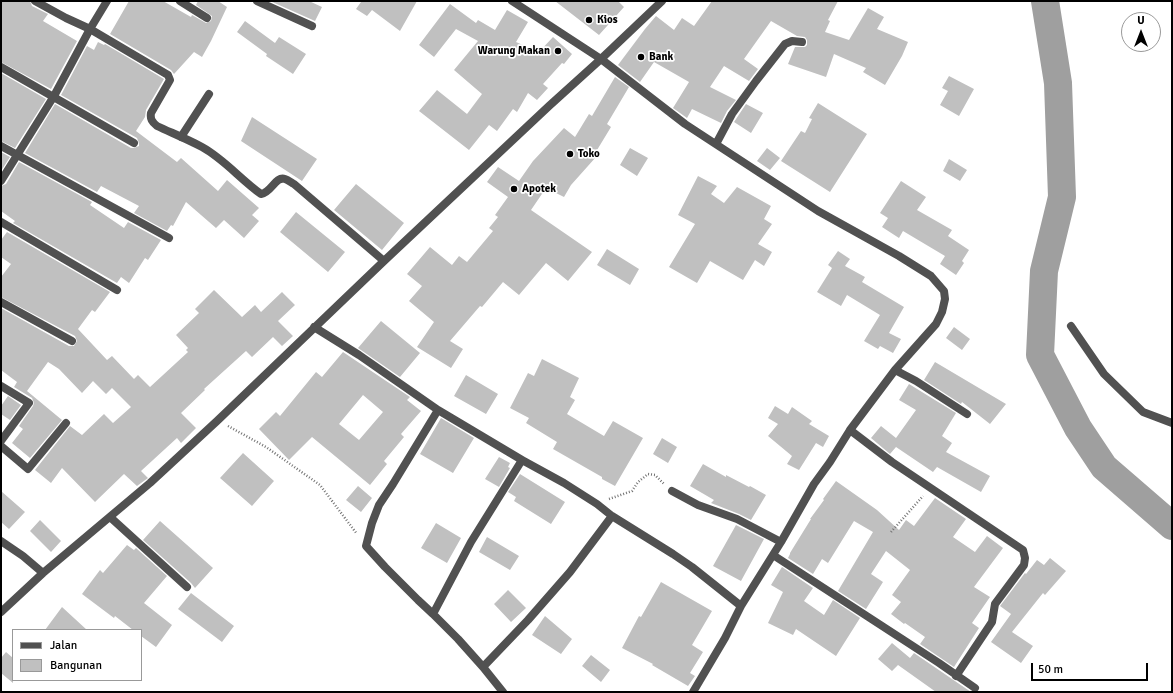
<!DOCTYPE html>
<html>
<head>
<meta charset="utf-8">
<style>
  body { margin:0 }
  #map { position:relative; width:1173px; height:693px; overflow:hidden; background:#fff; font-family:Signika,sans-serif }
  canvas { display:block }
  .frame { position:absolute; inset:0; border:2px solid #000; pointer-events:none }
  .legend { position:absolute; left:12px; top:629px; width:130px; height:52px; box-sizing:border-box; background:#fff; border:1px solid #999; margin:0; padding:5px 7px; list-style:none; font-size:12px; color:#000 }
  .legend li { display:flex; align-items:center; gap:8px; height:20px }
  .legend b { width:20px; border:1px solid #999 }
  .north { position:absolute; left:1121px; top:12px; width:40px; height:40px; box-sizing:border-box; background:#fff; border:1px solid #999; border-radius:50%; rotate:0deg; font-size:11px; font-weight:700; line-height:16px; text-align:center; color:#000 }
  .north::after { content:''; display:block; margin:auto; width:14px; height:18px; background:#000; clip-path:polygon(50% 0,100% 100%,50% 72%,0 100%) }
  .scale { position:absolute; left:1031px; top:663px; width:117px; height:18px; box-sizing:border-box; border:2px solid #000; border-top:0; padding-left:5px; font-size:12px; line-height:14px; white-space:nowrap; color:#000; -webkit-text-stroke:3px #fff; paint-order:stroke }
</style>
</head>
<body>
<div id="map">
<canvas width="1173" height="693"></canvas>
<div class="frame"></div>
<ul class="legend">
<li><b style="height:5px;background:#515151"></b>Jalan</li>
<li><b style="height:11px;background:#c0c0c0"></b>Bangunan</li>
</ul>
<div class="north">U</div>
<div class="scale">50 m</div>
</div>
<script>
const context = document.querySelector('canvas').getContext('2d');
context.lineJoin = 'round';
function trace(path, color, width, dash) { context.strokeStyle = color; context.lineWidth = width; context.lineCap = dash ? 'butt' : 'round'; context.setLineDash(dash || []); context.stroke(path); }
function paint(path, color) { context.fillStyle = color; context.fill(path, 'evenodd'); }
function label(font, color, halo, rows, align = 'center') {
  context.font = font + ' Signika,sans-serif'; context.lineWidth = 3.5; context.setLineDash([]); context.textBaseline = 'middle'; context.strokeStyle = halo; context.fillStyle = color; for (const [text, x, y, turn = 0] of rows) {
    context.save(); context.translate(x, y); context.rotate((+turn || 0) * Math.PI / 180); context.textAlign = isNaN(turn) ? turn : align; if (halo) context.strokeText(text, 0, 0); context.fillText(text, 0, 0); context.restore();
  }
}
trace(new Path2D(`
  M1045,1L1058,83L1062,197L1044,271L1040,355L1078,428L1104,467L1172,526`), '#9f9f9f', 28);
paint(new Path2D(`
  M1,1H30L32,6L48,14L43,21L77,41L51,89L1,62Z
  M129,1H163L191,17L192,15L206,23L211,21L212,16L196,5L198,1H218L227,7L211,41L202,57L194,52L174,74L171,70L110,34Z
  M270,1H309L322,7L315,21Z
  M360,1H417L400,31L372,10L367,16L356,9L361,2Z
  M555,1H618L624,7L599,35Z
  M712,1H838L828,20L830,21L825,32L849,40L868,8L884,17L877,29L908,42L902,56L885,85L863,72L866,68L834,54L826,77L788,64L795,47H805L807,45V40L805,37L797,36L771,21L744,59L758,69L749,81L724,66L710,87L736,100L727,111L721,123L692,109L687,118L673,108L689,82L654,62L640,82L618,65L645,29L656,16L674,30L682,18L694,26Z
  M450,4L476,23L478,20L495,30L507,10L528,22L516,42L539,52L553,37L572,54L564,64L562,63L543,84L548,88L537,100L528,93L517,112L513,109L497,131L489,125L469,150L419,111L437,90L467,114L482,94L454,70L478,41L456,29L434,57L419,45Z
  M245,21L275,43L279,37L306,54L293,74L266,56L267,54L237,32Z
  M98,42L104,45L105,44L164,79L146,110L145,117L136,131L177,162L181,158L218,191L227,180L259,208L252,215L259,221L244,238L224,220L216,228L186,202L173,226L171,225L167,231L134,213L139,206L101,186L97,192L25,153L55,104L131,148H134L139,146V143L137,138L61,95L87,46L94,50Z
  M1,73L46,99L15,148L1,141Z
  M949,76L974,89L959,116L940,105L948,91L942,88Z
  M615,77L629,87L607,124L611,127L594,155L596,157L571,185L564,197L546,188L531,210L592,252L568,281L546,263L519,295L503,282L482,307L480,306L450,341L463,349L451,368L417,347L434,322L409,301L422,286L407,274L430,247L452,265L459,256L467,262L493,231L489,228L498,217L495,215L508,197L487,182L498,167L519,181L533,161L564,128L575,137L589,114L592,116Z
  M818,103L867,134L830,192L781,161L801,131L805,133L812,119L809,118Z
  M746,104L763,113L751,133L734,122Z
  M252,117L317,159L302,181L241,141Z
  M630,148L648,158L637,176L620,165Z
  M767,148L780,158L770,170L757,161Z
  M1,152L10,157L1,171Z
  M949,159L967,170L960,181L943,171Z
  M19,162L92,202L90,205L124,228L128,222L161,240L148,260L145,258L129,283L121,277L117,283L13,223L15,221L1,211V186L6,184Z
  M698,176L717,186L711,194L724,203L737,187L771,206L764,219L772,224L758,244L772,252L764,266L755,260L743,280L710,261L697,283L669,267L695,224L678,215Z
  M901,181L926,197L917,210L952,230L948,236L969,250L962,261L964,263L956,275L940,264L945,256L903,231L899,238L882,227L888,218L880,213Z
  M356,184L404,223L382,250L334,210Z
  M296,212L345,252L328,272L280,232Z
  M7,232L110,292L95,312L92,310L78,329L107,360L112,356L134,379L138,375L150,387L188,352L186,350L188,348L176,335L199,313L195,309L214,290L242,317L255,305L261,312L282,292L295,305L278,321L293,336L282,346L273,337L252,357L246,351L204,389L205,390L181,413L196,428L181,443L177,438L141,471L148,478L137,486L124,474L95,502L62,468L51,483L35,470L70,426L82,435L104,414L113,423L131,407L112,388L106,394L93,381L82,393L59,369L48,362L27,391L62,420L30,458L12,443L23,429L19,426L33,406L34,403L32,398L14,387L17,382L1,370V308L69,346H74L77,341L75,336L1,297V277L11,264L1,257V240Z
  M607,249L639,269L630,285L597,265Z
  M838,251L850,259L845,266L865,277L862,282L904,307L889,333L901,339L893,353L880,346L878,349L864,341L880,315L847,295L841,306L817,292L832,268L828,265Z
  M381,321L420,353L400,377L358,348Z
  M954,327L970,339L962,350L946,338Z
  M343,352L410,397L407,400L421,411L401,434L404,437L384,461L387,464L370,485L312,437L289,460L259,429L276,412L280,416L316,372L322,377ZM363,395L383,412L359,440L339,424Z
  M542,359L579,378L570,397L575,400L567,414L604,436L613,421L643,438L615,486L602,479V477L553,449L557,442L526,423L529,418L510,408L528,373L534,376Z
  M935,362L1006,404L990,424L962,402L961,404L924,380Z
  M466,375L498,394L486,414L454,396Z
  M909,384L956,413L942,436L952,443L946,452L990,476L981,492L937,467L933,472L896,447L890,454L871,438L881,426L896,438L916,410L899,400Z
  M8,396L21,405L10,420L1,414V406Z
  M775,406L788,414L792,407L812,421L809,424L829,436L823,447L816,443L799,470L787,464L792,456L768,436L778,424L768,418Z
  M441,418L474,438L453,473L420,454Z
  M662,438L677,447L668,463L653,454Z
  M243,453L274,481L252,506L220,478Z
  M499,457L510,463L508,467L510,468L499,487L485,479Z
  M703,464L726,477V475L749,487L750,486L766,495L751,520L739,514L711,503L714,500L690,486Z
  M520,474L565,502L551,524L514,501L516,497L508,492Z
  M836,481L877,510L899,530L906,520L914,526L935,498L966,519L953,537L975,552L987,536L1003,548L974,587L990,597L972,623L979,628L954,667L920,644L925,637L905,623L904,624L891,614L901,602L892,595L910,570L886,551L871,574L883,582L866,609L838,591L873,532L854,521L828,563L822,559L813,574L788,558L790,554V553L811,519H810L824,500L823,499Z
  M358,486L372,498L361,512L346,500Z
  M1,491L25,512L9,529L1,522Z
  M40,520L61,541L51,552L30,531Z
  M160,521L213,568L195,588L191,583L143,540Z
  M436,523L461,538L447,563L421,548Z
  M736,525L764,539L741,581L713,566Z
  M487,537L519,556L510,570L479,552Z
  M127,545L134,550L136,548L167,576L144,603L172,625L156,647L141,636V630H133L115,616L114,618L82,594L100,570L103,573Z
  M1050,558L1066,571L1045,595L1043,593L1012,632L1033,646L1021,663L991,642L1011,614L1000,606L1025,573L1026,574L1037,560L1044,565Z
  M782,567L813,588L804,601L824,615L833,600L860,618L836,656L796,629L793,635L768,623L783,592L771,585Z
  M661,582L712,611L692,645L703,652L690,673L695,676L688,686L652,665L653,664L622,648L639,616L641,617Z
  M508,590L526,608L511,622L494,604Z
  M191,593L234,626L222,642L178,609Z
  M62,607L87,630H45Z
  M545,616L572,639L561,654L532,635Z
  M892,643L910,658L914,653L971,692H936L898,665L892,671L878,659Z
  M6,652L13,658V683L1,673V658Z
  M591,655L610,670L601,682L582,666Z`), '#c0c0c0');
trace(new Path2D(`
  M228,426L266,447L320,485L357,534
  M609,499L632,491L638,482L648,474L655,475L664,484
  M891,532L923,496`), '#737373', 2.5, [1, 2]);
trace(new Path2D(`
  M181,137L209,94`), '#515151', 8);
trace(new Path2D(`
  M35,1L66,18L90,29L107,1
  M180,1L207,18
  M257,1L312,26
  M512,1L601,59L685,124L818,211L899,256L931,276L944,291L945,299L942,312L936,324L895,370L850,430L830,462L814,484L781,542L741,606L725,638L693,692
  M1,67L134,143
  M716,144L732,114L756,81L785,44L792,41L802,42
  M1,146L169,238
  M1,181L54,96L90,29L168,75L170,80L151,113C150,119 152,122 157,126C172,133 187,139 202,147C224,159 240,179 261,194C272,192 275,176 285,179C288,180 292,183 294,184L384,261
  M1,222L117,290
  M1,302L72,341
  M1071,326L1104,374L1143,412L1172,423
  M314,327L359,355L438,410L522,460L564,483L597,504L612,516
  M895,370L916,381L967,414
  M1,386L29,403L1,441
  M438,410L393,484L379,505L372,523L366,546L385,567L418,600L433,614L458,639L483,667L503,692
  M850,430L892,462L1023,550L1025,558L1024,565L995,604L992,622L956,676
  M1,446L28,469L66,423
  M672,491L698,505L737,519L781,542
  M110,517L187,587
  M1,541L23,556L43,573
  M773,555L939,663L975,688
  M1,612L43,573L150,483L217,421L384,261L549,106L601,59L662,1
  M433,614L471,542L522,460
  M483,667L528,620L570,572L612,516L673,554L692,567L741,606`), '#515151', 8);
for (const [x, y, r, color] of [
  [589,20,4,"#000"],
  [558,51,4,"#000"],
  [641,57,4,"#000"],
  [570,154,4,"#000"],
  [514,189,4,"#000"]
]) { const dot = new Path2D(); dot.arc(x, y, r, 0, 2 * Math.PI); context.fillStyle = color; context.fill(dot); trace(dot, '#fff', 1.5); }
label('bold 11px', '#000', '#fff', [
  ["Kios",597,20],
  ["Warung Makan",550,51,"right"],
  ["Bank",649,57],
  ["Toko",578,154],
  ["Apotek",522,189]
], 'left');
</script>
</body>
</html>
